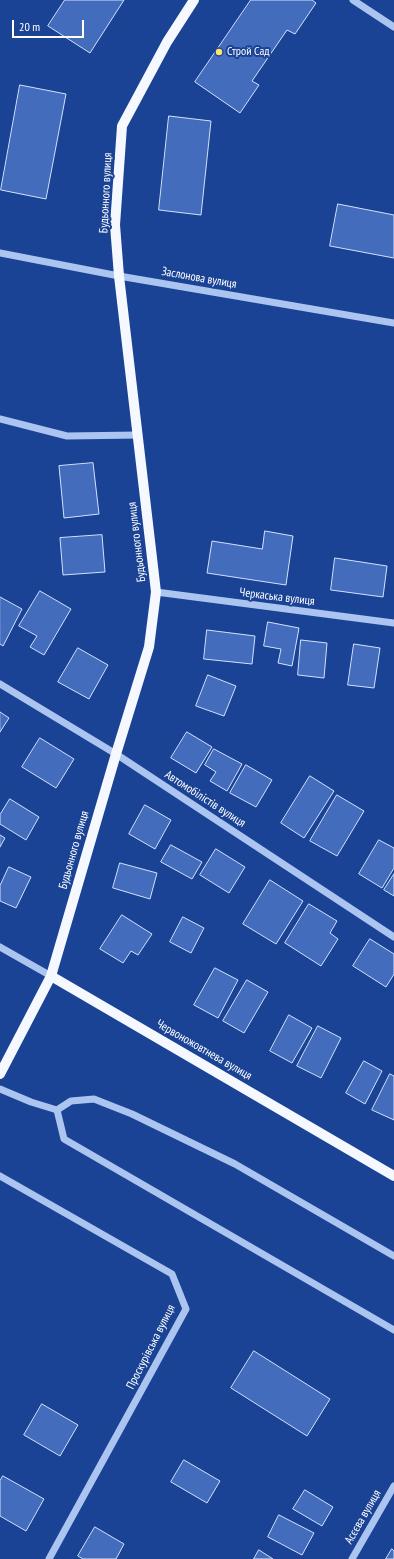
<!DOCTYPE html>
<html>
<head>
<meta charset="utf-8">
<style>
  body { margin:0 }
  #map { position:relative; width:394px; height:1559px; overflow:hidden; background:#1a4395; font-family:"PT Sans Narrow",sans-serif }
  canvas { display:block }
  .scale { position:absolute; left:12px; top:20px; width:72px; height:18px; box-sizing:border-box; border:2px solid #fff; border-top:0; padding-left:5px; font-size:12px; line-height:14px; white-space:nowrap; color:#fff; -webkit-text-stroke:3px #1a4395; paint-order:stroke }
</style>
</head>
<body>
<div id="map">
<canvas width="394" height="1559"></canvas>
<div class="scale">20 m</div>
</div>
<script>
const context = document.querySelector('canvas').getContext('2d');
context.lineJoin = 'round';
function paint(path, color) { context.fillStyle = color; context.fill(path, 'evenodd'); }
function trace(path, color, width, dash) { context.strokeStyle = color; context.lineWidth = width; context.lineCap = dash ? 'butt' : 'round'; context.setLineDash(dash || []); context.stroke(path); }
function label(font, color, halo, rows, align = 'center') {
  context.font = font + ' "PT Sans Narrow",sans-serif'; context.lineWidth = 4; context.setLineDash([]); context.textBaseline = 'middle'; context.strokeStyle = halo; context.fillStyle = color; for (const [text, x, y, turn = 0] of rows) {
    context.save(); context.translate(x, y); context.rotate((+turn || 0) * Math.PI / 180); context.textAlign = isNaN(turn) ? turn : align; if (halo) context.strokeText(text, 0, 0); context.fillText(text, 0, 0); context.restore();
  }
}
const building = new Path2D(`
  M65,0H124L90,53L48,26Z
  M251,0H312L316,3L295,34L287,30L252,81L259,85L240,113L195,82Z
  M20,85L66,94L46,199L1,190Z
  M169,116L211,121L201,215L159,210Z
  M338,204L394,215V258L330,246Z
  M93,463L99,514L64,518L59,466Z
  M265,531L293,536L286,585L207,573L212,541L262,549Z
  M102,535L105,572L63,575L60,538Z
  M335,558L387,566L383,597L331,590Z
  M40,591L71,609L44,655L30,647L37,636L19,626Z
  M0,597L22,609L3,646L0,644Z
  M268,622L299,628L292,666L278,663L281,649L264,646Z
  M207,630L255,636L252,664L204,659Z
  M301,640L327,643L324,678L298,675Z
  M354,644L380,648L374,688L348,685Z
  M78,648L108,665L89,699L58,682Z
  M208,675L236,686L224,716L196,706Z
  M0,712L9,718L0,732Z
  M187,732L212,747L196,773L171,758Z
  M40,738L74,759L56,788L22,767Z
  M214,749L242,764L227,791L210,781L216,772L205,765Z
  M246,765L272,780L256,807L230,793Z
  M310,776L334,791L304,838L281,823Z
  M337,795L364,811L337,856L310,841Z
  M10,799L39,817L26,840L0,824V815Z
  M145,805L171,820L155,849L129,834Z
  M0,835L5,838L0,847Z
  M379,840L394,848V868L382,888L359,874Z
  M171,845L202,862L192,879L161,862Z
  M216,849L245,867L229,893L200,875Z
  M120,863L157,873L150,899L113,888Z
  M9,867L31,877L16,908L0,901V886Z
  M394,874V896L384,890Z
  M270,880L303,901L276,944L243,924Z
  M309,904L337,921L330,933L338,939L321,966L285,943Z
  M122,915L152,934L138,955L131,951L123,963L100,949Z
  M183,917L204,928L191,953L170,942Z
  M370,939L394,954V974L386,987L353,966Z
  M215,968L238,980L218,1018L194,1005Z
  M247,980L268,992L244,1033L223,1021Z
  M289,1015L312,1028L292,1063L270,1051Z
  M318,1026L341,1038L321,1078L297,1066Z
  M364,1061L382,1071L365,1104L346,1093Z
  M390,1074L394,1076V1120L372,1110Z
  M254,1351L330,1399L307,1436L231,1388Z
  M42,1404L78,1425L60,1456L24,1435Z
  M184,1460L220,1481L207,1503L171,1482Z
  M3,1476L44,1499L26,1531L0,1516V1481Z
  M305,1490L333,1507L322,1526L293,1509Z
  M279,1515L314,1533L302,1555L268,1537Z
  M95,1527L124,1544L116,1559H83L78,1556Z
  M392,1549L394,1551V1559H386Z
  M259,1550L273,1559H254Z`);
paint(building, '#436cbc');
trace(building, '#d3e1fb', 1);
trace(new Path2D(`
  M353,0L394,27
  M0,253L119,276L394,323
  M0,419L67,436L138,435
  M156,592L394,623
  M0,684L116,754L394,937
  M0,947L51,976
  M0,1089L31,1102L57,1110L64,1139L394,1330
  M57,1110L71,1101L94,1099L132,1114L235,1164L394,1256
  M0,1176L172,1274L186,1309L49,1559
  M352,1559L394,1486`), '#acc4f0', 7);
trace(new Path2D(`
  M51,976L394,1176
  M0,1074L51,976L116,754L149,647L156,592L119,276L115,225L122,126L167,42L194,0`), '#f5f8ff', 10);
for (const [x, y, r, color] of [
  [219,52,4,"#ffe46b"]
]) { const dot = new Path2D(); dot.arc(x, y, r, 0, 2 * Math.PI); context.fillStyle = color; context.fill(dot); trace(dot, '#1a4395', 1.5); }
label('12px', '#fff', '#1a4395', [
  ["Строй Сад",227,52]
], 'left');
label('12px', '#fff', '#1a4395', [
  ["Будьонного вулиця",106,193,-87],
  ["Заслонова вулиця",199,278,10],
  ["Будьонного вулиця",137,542,-97],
  ["Черкаська вулиця",277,597,7],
  ["Автомобілістів вулиця",205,799,33],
  ["Будьонного вулиця",74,850,-74],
  ["Червоножовтнева вулиця",204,1050,30],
  ["Проскурівська вулиця",151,1347,-63],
  ["Асєєва вулиця",363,1517,-60]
]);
</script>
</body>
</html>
